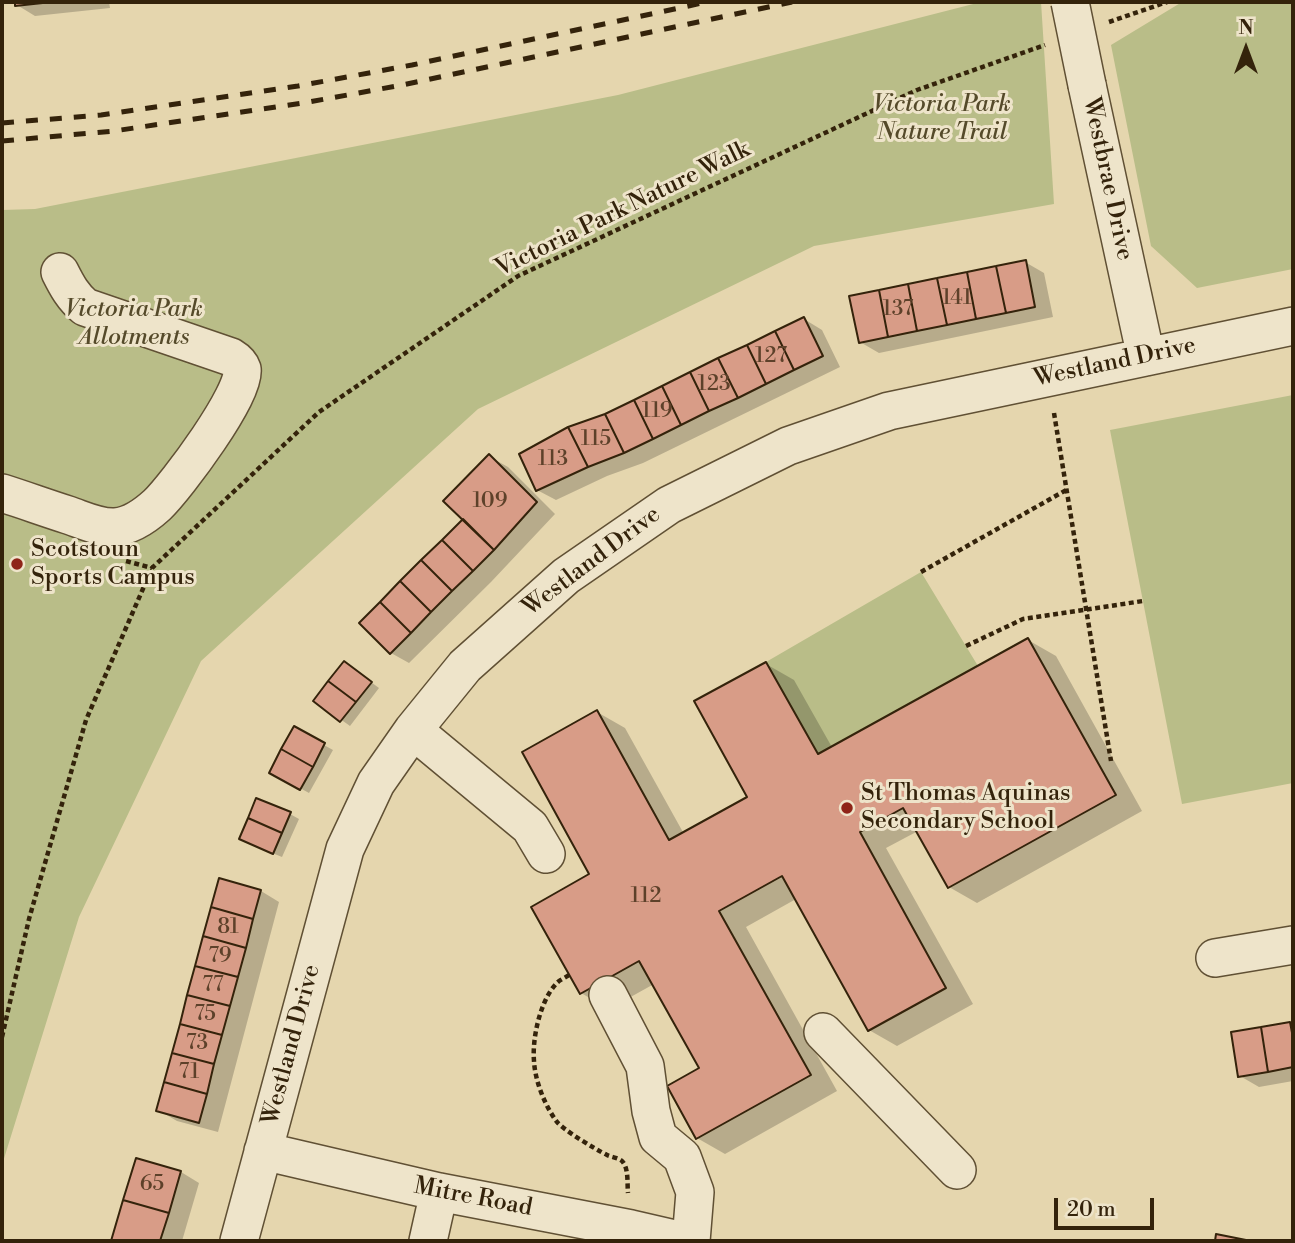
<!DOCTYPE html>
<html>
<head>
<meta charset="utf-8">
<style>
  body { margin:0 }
  #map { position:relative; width:1295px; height:1243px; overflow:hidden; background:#e5d6ae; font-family:"Libre Bodoni",serif }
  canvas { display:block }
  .frame { position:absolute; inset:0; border:4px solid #34230b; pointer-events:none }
  .north { position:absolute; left:1211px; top:14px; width:70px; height:70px; -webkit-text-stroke:5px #eee4ca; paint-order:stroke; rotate:0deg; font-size:19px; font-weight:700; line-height:28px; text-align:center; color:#34230b }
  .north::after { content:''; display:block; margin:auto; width:24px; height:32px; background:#34230b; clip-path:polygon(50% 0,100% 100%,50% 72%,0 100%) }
  .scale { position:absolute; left:1054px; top:1198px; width:100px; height:32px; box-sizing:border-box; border:4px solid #34230b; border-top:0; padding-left:9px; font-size:21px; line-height:24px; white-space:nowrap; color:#34230b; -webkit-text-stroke:5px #eee4ca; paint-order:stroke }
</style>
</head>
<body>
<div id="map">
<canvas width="1295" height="1243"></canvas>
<div class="frame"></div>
<div class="north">N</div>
<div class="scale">20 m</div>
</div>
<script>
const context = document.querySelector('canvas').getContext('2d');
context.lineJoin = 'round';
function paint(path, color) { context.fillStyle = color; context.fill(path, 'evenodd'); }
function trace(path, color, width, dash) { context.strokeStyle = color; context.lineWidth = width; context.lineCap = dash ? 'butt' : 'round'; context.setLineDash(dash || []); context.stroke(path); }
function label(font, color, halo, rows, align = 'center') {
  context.font = font + ' "Libre Bodoni",serif'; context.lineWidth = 6; context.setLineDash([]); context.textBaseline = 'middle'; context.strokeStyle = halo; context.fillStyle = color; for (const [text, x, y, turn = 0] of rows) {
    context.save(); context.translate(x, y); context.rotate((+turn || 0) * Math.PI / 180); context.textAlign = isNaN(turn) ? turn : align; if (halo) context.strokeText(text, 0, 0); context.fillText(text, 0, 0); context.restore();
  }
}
paint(new Path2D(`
  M981,2H1041L1054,204L814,246L478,409L201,661L79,917L2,1165V210L35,209L618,95Z
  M1182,2H1293V269L1197,288L1151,246L1111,45Z
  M1293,395V783L1182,804L1110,430Z
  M921,572L978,666L818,754L766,662Z`), '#b9bd88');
paint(new Path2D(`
  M16,2H109L110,8L35,16L17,5Z
  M1025,262L1044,273L1053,317L879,353L860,342Z
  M804,319L822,330L840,367L643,463L607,476L556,500L537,490L606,415Z
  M490,457L508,467L555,514L491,582L409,663L391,653L465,519Z
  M1028,640L1056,656L1142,811L977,903L949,887L918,831L886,848L973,1004L897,1046L869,1030L796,899L746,927L837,1091L725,1154L697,1138L702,1069L654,984L609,1009L581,993L592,874L597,712L625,728L684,834L750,798L766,664L794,680L833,749Z
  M345,663L379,688L350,726L315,701Z
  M295,729L333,750L309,793L271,772Z
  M290,814L299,819L282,857L250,844Z
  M261,891L279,902L218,1132L177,1121L158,1110Z
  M1293,1023V1081L1259,1087L1240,1076L1233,1034Z
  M137,1160L181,1172L199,1183L182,1241H113Z`), '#0003');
const building = new Path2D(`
  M15,2H52L15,6Z
  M1026,260L1035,307L1006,313L996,266Z
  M996,266L1006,313L976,319L967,272Z
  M967,272L976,319L947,325L937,278Z
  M937,278L947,325L917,331L908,284Z
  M908,284L917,331L888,337L879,290Z
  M879,290L888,337L859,343L849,296Z
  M804,317L823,356L794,370L775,331Z
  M775,331L794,370L766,384L747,345Z
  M747,345L766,384L738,398L718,358Z
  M718,358L738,398L709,411L690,372Z
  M690,372L709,411L681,425L662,386Z
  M662,386L681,425L653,439L634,400Z
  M634,400L653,439L624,453L605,414Z
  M605,414L624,453L588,467L568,427Z
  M568,427L588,467L536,491L519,454Z
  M489,454L537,502L494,550L443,501Z
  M463,519L494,550L473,571L442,540Z
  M442,540L473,571L452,591L421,560Z
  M421,560L452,591L431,612L400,581Z
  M400,581L431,612L411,633L380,602Z
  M380,602L411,633L390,654L359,623Z
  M1028,638L1116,795L948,888L903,808L860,832L946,988L868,1031L782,876L719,911L811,1075L696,1139L667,1086L699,1068L639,961L580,994L531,907L589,874L522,752L597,710L669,840L747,797L694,701L766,662L818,754Z
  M344,661L372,682L356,702L328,681Z
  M328,681L356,702L340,722L313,701Z
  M294,726L325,743L313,767L281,749Z
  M281,749L313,767L300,790L269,773Z
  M256,798L291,812L282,833L248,818Z
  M248,818L282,833L273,854L239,839Z
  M219,878L261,890L253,919L211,907Z
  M211,907L253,919L246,948L203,936Z
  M203,936L246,948L238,977L195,966Z
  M195,966L238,977L230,1006L187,995Z
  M187,995L230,1006L222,1035L180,1024Z
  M1290,1022L1293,1038V1067L1268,1072L1261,1027Z
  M180,1024L222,1035L214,1064L172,1053Z
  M1261,1027L1268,1072L1238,1077L1231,1032Z
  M172,1053L214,1064L207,1094L164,1082Z
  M164,1082L207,1094L199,1123L156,1111Z
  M136,1158L181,1171L169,1213L123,1200Z
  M123,1200L169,1213L160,1241H111Z
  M1216,1234L1251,1241H1215Z`);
paint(building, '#d89c87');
trace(building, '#34230b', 2);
const minor = new Path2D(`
  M1087,85L1146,357
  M2,493C24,500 46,508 68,515C83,520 99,528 115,527C130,526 146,515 157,505C176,487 247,392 242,369C240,363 236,360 231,357L85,307C73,297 67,286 60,272
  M413,730L530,827L546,854
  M1215,958L1293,945
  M608,995L645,1066L651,1111L658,1137L682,1157L695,1192L691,1241
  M823,1032L957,1170
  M263,1151L439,1192L631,1229L683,1241
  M239,1241L345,849L376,783L413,730L465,666L566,576L669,505L788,446L889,411L1293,326
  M428,1241L439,1192`);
trace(minor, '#605034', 40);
trace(new Path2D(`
  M1109,22L1167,2
  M1054,413L1111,761
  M126,561L152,568
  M921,572L1068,489
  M966,646L1023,619L1143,601
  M569,975C565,978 559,980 556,984C540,1001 532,1039 534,1061C535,1081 545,1106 557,1122C565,1131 595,1149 607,1155C611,1157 619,1158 622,1161C629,1168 627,1184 628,1193
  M2,1037L29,919L86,720L152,568L319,412L518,276L917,90L1045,45`), '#34230b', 4.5, [5, 3.5]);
trace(minor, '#eee4ca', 37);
trace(new Path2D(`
  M2,123L101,115L298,86L412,65L707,2
  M2,141L114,131L309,102L402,85L792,2`), '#34230b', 5, [12, 12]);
const minorBridge = new Path2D(`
  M1070,2L1087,85`);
trace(minorBridge, '#605034', 40, []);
trace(minorBridge, '#eee4ca', 37);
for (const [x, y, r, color] of [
  [17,564,7,"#8f2418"],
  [847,808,7,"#8f2418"]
]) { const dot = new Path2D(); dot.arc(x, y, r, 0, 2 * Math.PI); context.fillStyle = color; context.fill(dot); trace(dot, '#eee4ca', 2.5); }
label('21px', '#5d412a', null, [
  ["141",957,299],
  ["137",898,310],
  ["127",771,357],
  ["123",714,385],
  ["119",657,412],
  ["115",596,440],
  ["113",553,460],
  ["109",490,502],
  ["112",646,897],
  ["81",228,928],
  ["79",220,957],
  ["77",213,986],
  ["75",205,1015],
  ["73",197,1044],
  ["71",189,1073],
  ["65",152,1185]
]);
label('italic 24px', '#554a2a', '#eee4ca', [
  ["Victoria Park",942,105],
  ["Nature Trail",942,133],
  ["Victoria Park",134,310],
  ["Allotments",134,338]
]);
label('24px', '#34230b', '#eee4ca', [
  ["Westbrae Drive",1107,179,78],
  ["Victoria Park Nature Walk",623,210,-26],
  ["Westland Drive",1115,363,-12],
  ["Westland Drive",592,562,-37],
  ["Westland Drive",292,1045,-75],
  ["Mitre Road",473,1198,11]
]);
label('24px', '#34230b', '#eee4ca', [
  ["Scotstoun",31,550],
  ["Sports Campus",31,578],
  ["St Thomas Aquinas",861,794],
  ["Secondary School",861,822]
], 'left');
</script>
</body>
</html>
